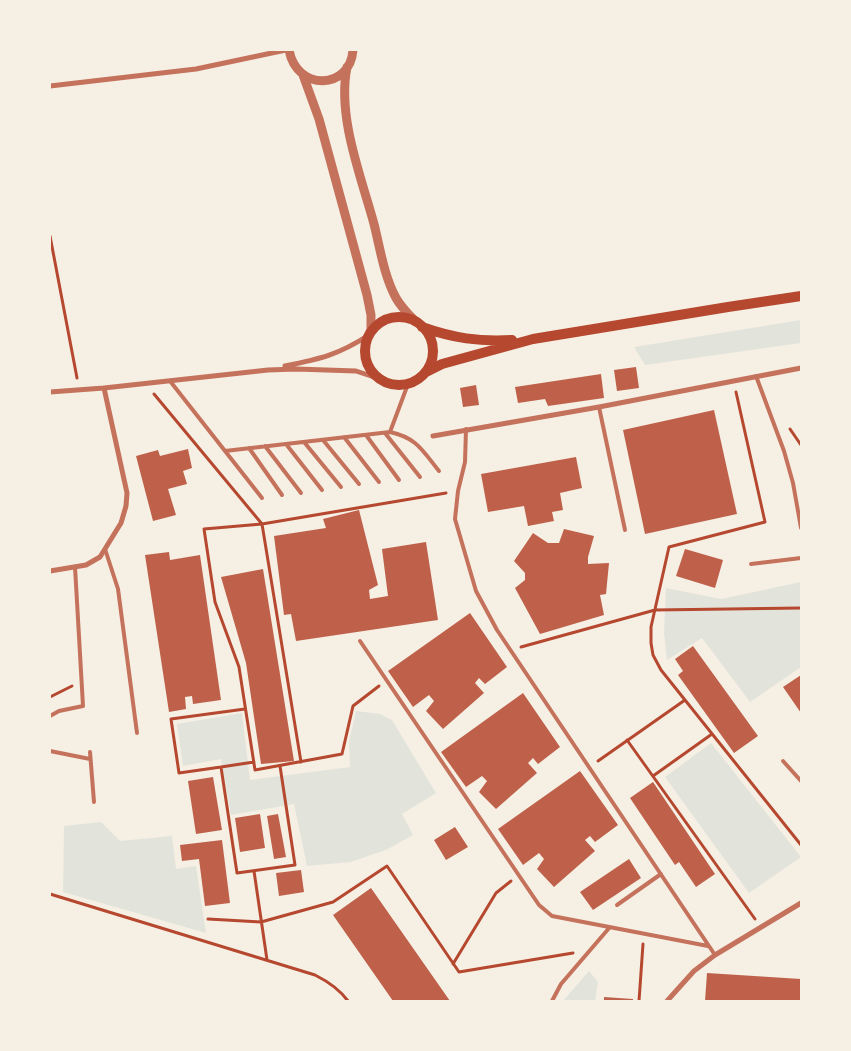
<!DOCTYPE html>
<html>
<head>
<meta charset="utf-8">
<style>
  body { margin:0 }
  #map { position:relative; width:851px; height:1051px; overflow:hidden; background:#f6efe4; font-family:"DM Sans",sans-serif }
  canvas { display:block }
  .frame { position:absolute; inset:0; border:51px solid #f6efe4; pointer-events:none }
</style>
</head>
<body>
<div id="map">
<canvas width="851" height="1051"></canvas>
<div class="frame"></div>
</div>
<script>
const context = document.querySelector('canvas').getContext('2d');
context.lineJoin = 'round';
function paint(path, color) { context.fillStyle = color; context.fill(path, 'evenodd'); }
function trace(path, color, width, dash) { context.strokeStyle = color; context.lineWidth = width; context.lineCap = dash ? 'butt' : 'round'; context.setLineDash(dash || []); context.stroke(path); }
paint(new Path2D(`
  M801,320V343L645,365L634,347Z
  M801,582V667L750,702L702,638L667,660L664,633L666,588L721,599Z
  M356,711L380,714L392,720L436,793L402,814L413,835L388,849L351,862L307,866L294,804L231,815L221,759L183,766L177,724L242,713L250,780L350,767L349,741Z
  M711,743L801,857L749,893L665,777Z
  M101,822L120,841L172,836L176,869L196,866L206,933L63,892L64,826Z
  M589,971L598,982L595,1001H563Z`), '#e2e4dc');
paint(new Path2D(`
  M636,367L639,388L617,391L614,370Z
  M601,374L604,398L548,406L545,399L518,403L515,387Z
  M476,385L479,405L463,407L460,388Z
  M714,410L737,514L645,534L623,430Z
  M188,449L192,468L183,471L187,484L168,489L176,515L153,521L136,456L158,450L160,456Z
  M576,457L582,488L560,493L563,510L552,512L554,521L528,526L524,506L488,512L481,474Z
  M359,510L378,585L369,590L370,599L388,596L382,549L426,542L438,620L296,641L291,614L284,615L274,536L326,528L323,519Z
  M564,529L594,536L588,557V564L609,563L606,594L600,595L604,615L540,634L515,588L525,580V573L514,561L533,533L548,543H559Z
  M685,549L723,560L715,588L676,576Z
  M169,552L170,560L200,555L221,700L193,704L192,696L185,697L186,709L169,712L145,555Z
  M263,569L294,761L261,764L246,663L221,577Z
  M470,613L507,667L485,684L479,678L475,683L484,693L443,729L426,711L434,701L429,695L413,707L388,671Z
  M693,646L758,736L734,753L678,675L683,671L675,659Z
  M801,675V713L783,687Z
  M523,693L560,747L538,764L533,758L528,763L537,773L496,809L479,792L487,781L482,776L466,787L441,752Z
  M580,771L618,825L595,842L590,836L585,840L595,851L554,887L537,869L544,859L539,853L523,865L498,829Z
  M213,777L222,830L196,834L188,781Z
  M653,782L715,874L696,887L679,862L675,865L630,798Z
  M260,814L265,848L240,852L235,818Z
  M278,814L286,857L274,859L267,816Z
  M455,827L468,847L446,860L434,840Z
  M222,840L230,903L205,906L199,859L182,861L180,845Z
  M629,859L641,878L593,910L580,892Z
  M301,870L304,892L279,896L276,873Z
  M371,888L450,1001H393L333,915Z
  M707,973L801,979V1001H705Z
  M604,997L633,999V1001H604Z`), '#bf614a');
trace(new Path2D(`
  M50,236L77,378
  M736,392L765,522L669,547L651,627V643L653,655L661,670L801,845
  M154,394L262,524L446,493
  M790,429L801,445
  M521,647L655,610L801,608
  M50,697L72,686
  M627,740L755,919
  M598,761L685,700
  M254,762L221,767L237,873L295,865L280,766
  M301,762L262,524L204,529L215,602L239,667L255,770L342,754L353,706L379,686
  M221,767L179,773L171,719L245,709
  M653,776L712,734
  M254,871L267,960
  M50,894L315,975C327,981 340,990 348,1001
  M208,919L261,922L333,902L387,866L459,972L573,953
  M453,964L496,893L511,881
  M639,1001L643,944`), '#b5482f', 3);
trace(new Path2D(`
  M756,376L784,451L793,483L801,528
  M170,381L262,498
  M599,407L625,530
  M466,429L465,462L458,491L455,519L476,591L497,630L715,955
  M390,432C417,438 422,450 439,471
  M385,433L420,477
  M366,435L399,480
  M344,437L379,482
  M323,440L359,484
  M304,442L341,487
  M286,444L322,490
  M265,446L301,493
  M249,448L282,495
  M225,451L390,432L408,384
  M105,549L118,589L137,733
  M751,564L801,558
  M360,641L539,905L552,916L708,946
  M50,716L59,711L83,706L75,567
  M50,751L90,759
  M90,752L94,802
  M783,761L801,781
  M617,905L661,874
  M552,1001L561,984L610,927`), '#c5725c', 4);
trace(new Path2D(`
  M50,86L196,69L286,50
  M285,366C320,359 338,355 369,335
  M50,392L104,388L268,370L296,369L356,371L377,378
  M433,436L599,407L801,368
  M50,571L86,565L100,557L121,523L126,506L127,493L104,388
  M667,1001L694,971L715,955L801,903`), '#c5725c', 5);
trace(new Path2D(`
  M289,50C297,92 350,90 353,50
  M347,67C337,117 361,176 374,224C380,248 384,276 396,298C401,307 408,314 415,321
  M303,75L319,119L367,295L371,315V330`), '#c5725c', 9);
trace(new Path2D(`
  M365 351a34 34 0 1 1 68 0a34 34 0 1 1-68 0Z
  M422,327C453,338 479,342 512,340
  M426,372L442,364L533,339L728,307L801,296`), '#b5482f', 10);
</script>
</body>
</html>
